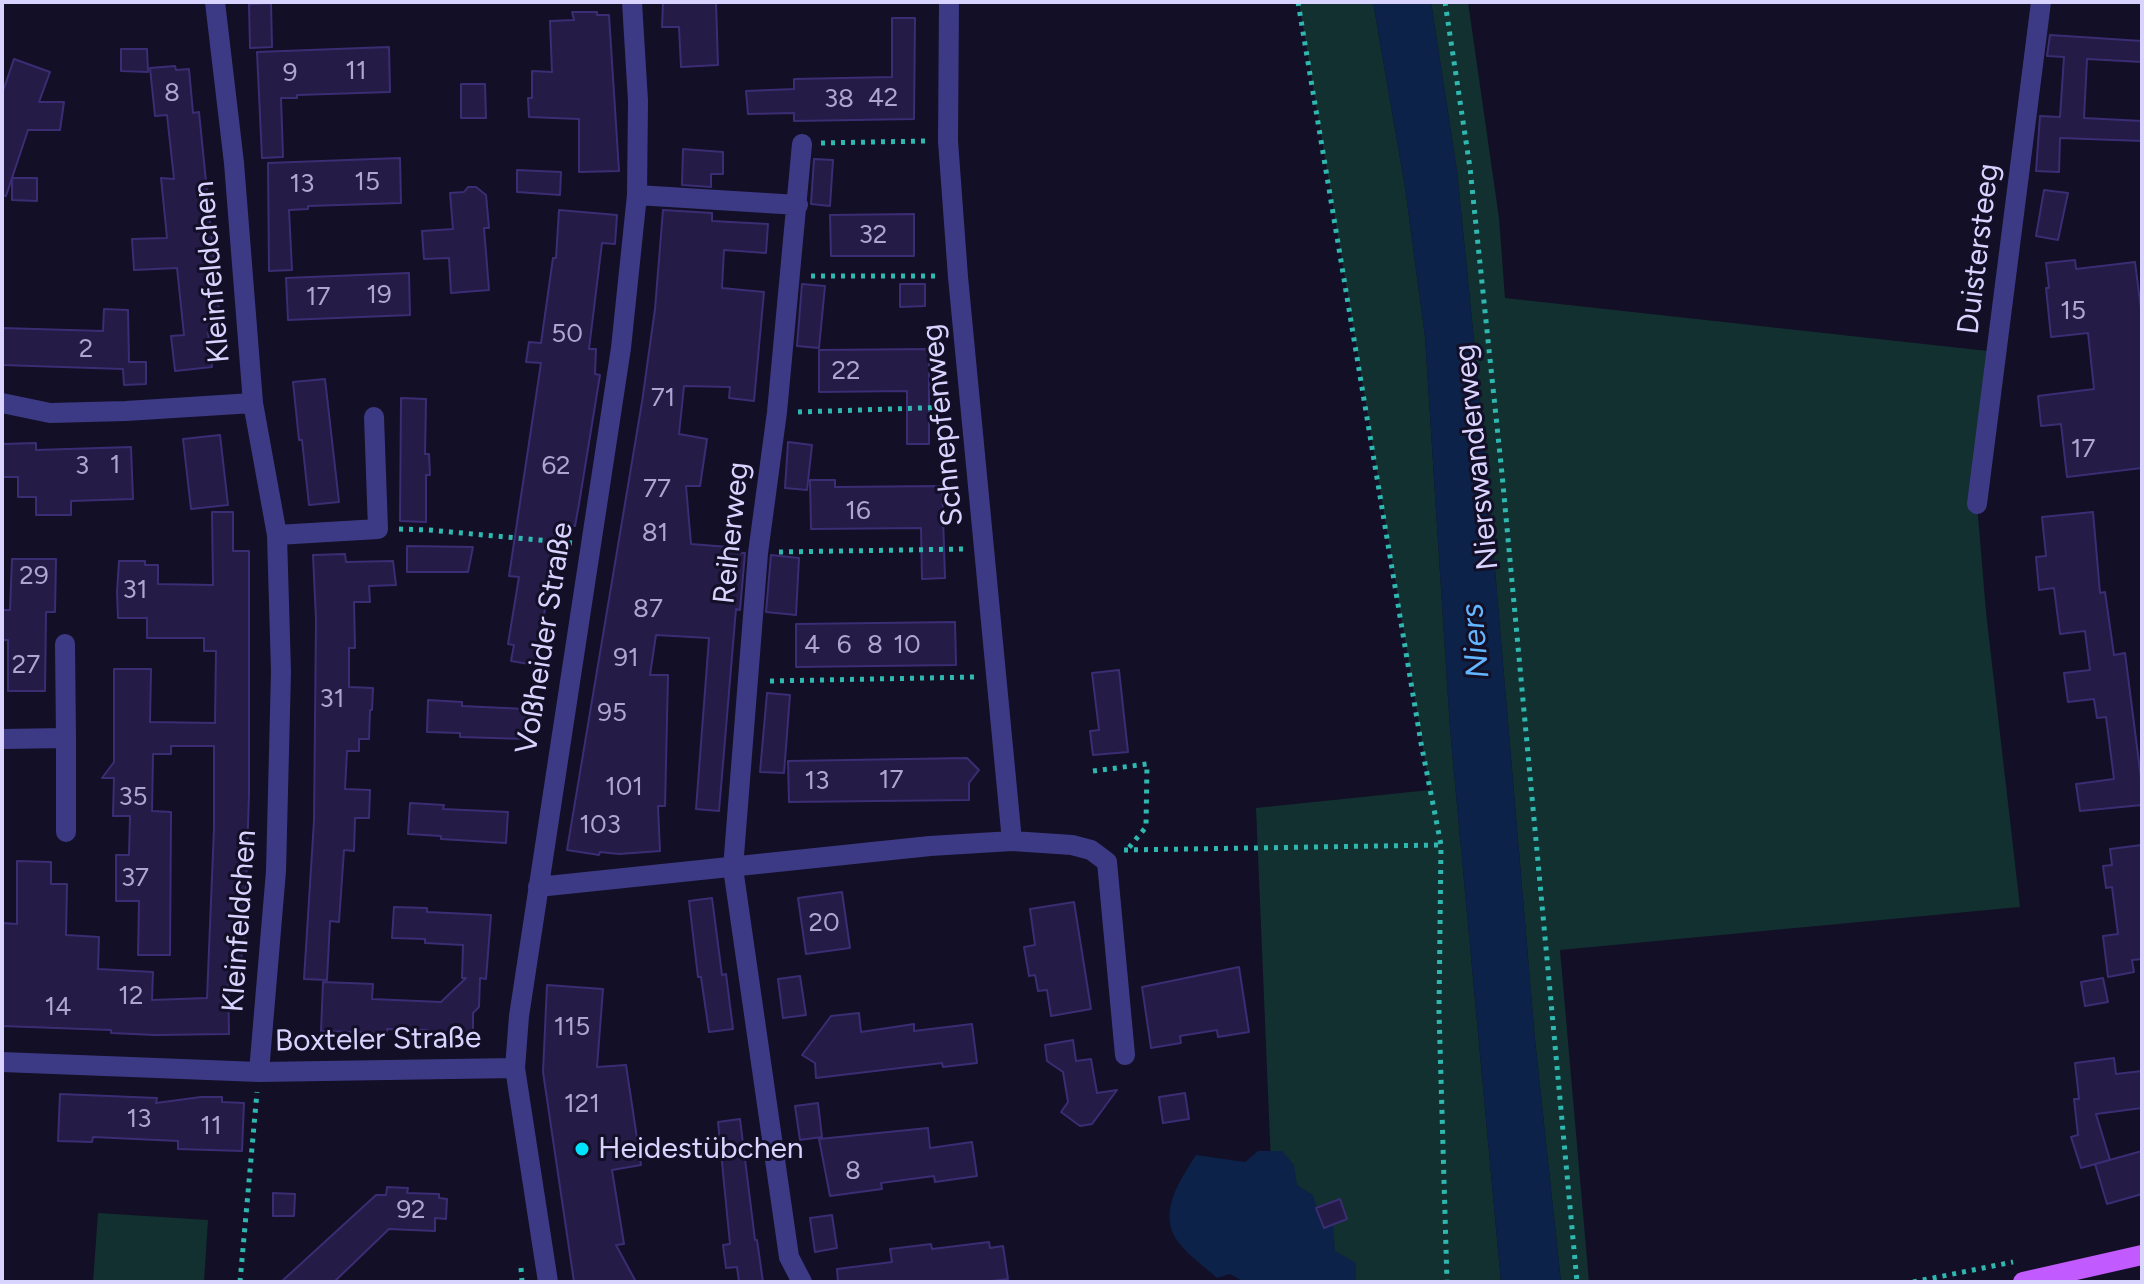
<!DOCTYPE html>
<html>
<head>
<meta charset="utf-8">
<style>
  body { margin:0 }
  #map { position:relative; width:2144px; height:1284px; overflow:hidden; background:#130f26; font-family:Figtree,sans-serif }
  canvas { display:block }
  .frame { position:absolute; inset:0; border:4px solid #d9d4ff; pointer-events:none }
</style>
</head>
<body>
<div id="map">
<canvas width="2144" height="1284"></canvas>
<div class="frame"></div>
</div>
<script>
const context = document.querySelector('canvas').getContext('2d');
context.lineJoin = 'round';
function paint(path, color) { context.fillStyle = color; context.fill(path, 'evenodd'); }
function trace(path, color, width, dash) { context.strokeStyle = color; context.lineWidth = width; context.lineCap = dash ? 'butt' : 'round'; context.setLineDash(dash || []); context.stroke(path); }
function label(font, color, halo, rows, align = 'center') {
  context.font = font + ' Figtree,sans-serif'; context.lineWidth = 6; context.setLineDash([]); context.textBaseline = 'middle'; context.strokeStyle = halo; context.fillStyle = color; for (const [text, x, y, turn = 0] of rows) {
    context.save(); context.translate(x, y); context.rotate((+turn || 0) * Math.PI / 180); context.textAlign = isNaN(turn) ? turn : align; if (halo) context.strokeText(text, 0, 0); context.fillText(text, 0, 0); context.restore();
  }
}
paint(new Path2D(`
  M1299,2H1373L1405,187L1425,337L1450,729L1501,1282H1276L1256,808L1430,790Z
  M1431,2H1468L1499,218L1505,298L1997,352L1977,504L1986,612L2020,907L1560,950L1589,1282H1561L1535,1040L1484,440L1457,171Z
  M98,1213L208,1220L204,1282H93Z`), '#12302f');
paint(new Path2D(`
  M1373,2H1431L1457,171L1484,440L1535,1040L1561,1282H1501L1450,729L1425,337L1405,187Z
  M1258,1151H1282L1294,1165L1297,1185L1313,1195L1323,1228L1333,1225L1335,1251L1356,1263V1282H1244L1230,1274L1217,1278C1205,1267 1189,1256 1179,1243C1156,1214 1180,1180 1196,1155L1245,1162Z`), '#0c2248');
const building = new Path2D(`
  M663,2H716L718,65L681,67L679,27H662Z
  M271,3L272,47L250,48L249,4Z
  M572,12H597V15H609L619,171L579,172V119L529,117L528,98H532V71L552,72L550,21L574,20Z
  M892,18H915L914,119L794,121V113L748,114L746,91L794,89V79L892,77Z
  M2050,35L2142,41V62L2087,59L2084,118L2142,121V141L2060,138L2059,172L2036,171L2040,116L2060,117L2064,57L2047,56Z
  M389,47L390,92L297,95V98H281L283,157L262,158L257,52Z
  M121,49H147L148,72L121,71Z
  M14,59L50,72L39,102H64L60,130H28L6,196L2,195V94Z
  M175,66L176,70L189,69L193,113L199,112L221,330L208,332L212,367L175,371L171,336L184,335L177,268L134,270L132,239L167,238L161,178L174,179L167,115L155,116L150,68Z
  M461,84H485L486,118H461Z
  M683,149L723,152V174H711V187L682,185Z
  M400,158L401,203L308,206V209L289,210L292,270L269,271L268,163Z
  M814,159L833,160L830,206L811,204Z
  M517,170L561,172L560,195L517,192Z
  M12,178H37V201L12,200Z
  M468,187H476L486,195L489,228H484L489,290L451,293L449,258L424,259L422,231L453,229L450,193L464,192Z
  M2044,190L2068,193L2058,240L2036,236Z
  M559,210L617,215L615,244L602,243L589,349H596L595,374L600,375L579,504L575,526L560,525L535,665L511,661L514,645L508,644L519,577L509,576L541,363L526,362L529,342L541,343L553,258H556Z
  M663,210L712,213V221L768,224L766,253L724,250L722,288L764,292L754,401L729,398L730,387L684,386L679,434L707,439L700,486H686L691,544L741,548V553H745L740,610L736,609L719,811L696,809L709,638L656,635L650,675H668L665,806H658L660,851L619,854L600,852L599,855L567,850L642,402L655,309Z
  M914,214V256H831L830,215Z
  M2075,260L2076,269L2135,262L2142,317V468L2067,477L2061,424L2041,426L2038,396L2094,389L2088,333L2051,337L2046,288H2049L2046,263Z
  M409,273L410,315L288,320L286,278Z
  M802,284L825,286L819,348L797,346Z
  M900,284H925V306L900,307Z
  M104,309L128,310L129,362H146V384L124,385L123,369L2,365V328L103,331Z
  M929,349V444H907V391L819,392V350Z
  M325,379L339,502L309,505L302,440H299L293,382Z
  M401,398L426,399L425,454H429L430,475H426V522L400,521Z
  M220,435L228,505L191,509L183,439Z
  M788,442L812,445L807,490L785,488Z
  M36,443V450L131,447L133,499L71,501V515H36V497H18V477H2V444Z
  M810,480H835V487L942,486L945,578L922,579L921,528L811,529Z
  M212,512H233V551H249V794L244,950H242L240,978L228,977L229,1034L155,1035L111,1033V1030L2,1026V923L17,924V861L51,862V884H67L66,935L99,937L98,969L153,972L152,1000L207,998L214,828V746H171V754H153L152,811L171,812L170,955H138L139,901H116V855H129L130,816H113L114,778H102L114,762V669H151L150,722L215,723L216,651H204V638H147V618H118L117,592L119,561H145V565H158V584L213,585Z
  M2093,512L2100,593L2105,592L2114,655L2125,653L2142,786V805L2080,811L2076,784L2114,779L2106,717L2097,718L2094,699L2068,702L2064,673L2090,670L2085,631L2060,634L2054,588L2039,590L2036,557L2046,556L2042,517Z
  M407,546L473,547L468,572H407Z
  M345,554L346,562L393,561L396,585L369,586L370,602H354L355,648H349V687L373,688L372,710H370L369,739H359V751H347L345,789L370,790L369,818H355L354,851L344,850L339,922L330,921L327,980L304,979L314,821L316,620L313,555Z
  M771,555L799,558L796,615L766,612Z
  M12,559H56L55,612H46L45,691H8V640H2V610H10Z
  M955,622L956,665L796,667V624Z
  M1119,670L1128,752L1093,755L1090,731L1099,730L1092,673Z
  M767,693L790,695L784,773L760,772Z
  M428,700L462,702V706L526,709L525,739L460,737V733L427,732Z
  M967,758L979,770L969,783V800L789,802L788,761Z
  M410,803L444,805L443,809L508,812L506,843L441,839V836L408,834Z
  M2142,845V959L2132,960L2134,972L2108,977L2103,936L2118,934L2112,887L2106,888L2103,866L2112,865L2110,849Z
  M842,892L850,948L806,954L798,898Z
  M712,898L722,975L726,974L733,1029L709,1032L701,977H698L689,901Z
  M1074,902L1091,1009L1051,1016L1047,990L1038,991L1035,975L1029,976L1024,947L1035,945L1030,909Z
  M394,907L427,908V912L491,915L486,979L480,978L479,1007L473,1013V1037L426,1035L427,1030L387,1029V1033L321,1031L323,982L373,984L372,999L441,1002L466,978H462L463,945L425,943V939L392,938Z
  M1239,967L1249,1032L1218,1037L1217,1030L1180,1036L1181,1043L1151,1048L1142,987Z
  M800,976L806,1015L783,1018L778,979Z
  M2103,978L2108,1002L2085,1006L2081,982Z
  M547,985L603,989L597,1067L626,1065L641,1165L612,1170L624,1244L616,1245L636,1282H574L543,1072Z
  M859,1013L861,1032L914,1024V1031L972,1024L977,1063L943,1067L942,1063L816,1078L815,1063L802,1055L831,1016Z
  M1073,1040L1076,1061L1091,1059L1097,1093L1117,1090L1092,1124L1080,1126L1061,1112L1068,1102L1063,1072L1047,1061L1045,1045Z
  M2114,1058L2116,1074L2142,1071V1108L2096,1114L2110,1160L2081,1168L2071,1137L2078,1135L2074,1099H2079L2075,1063Z
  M1185,1093L1189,1119L1163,1123L1159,1097Z
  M60,1094L157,1098L156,1103L201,1097H222V1102L244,1103L242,1151L178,1149V1141L93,1137L92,1142L58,1141Z
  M818,1103L822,1137L800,1140L795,1106Z
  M740,1119L755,1240H757L763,1282H739L737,1267L726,1268L723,1245L730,1244L718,1122Z
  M928,1128L930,1148L972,1142L977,1176L935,1182L934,1176L881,1183L882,1189L830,1196L819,1139Z
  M2142,1151V1194L2107,1204L2095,1164Z
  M387,1187L408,1188L407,1193L439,1194V1198L447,1199L446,1219L435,1218V1231L389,1229L334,1282H281L376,1195H386Z
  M273,1193L295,1194L294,1216H273Z
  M1340,1199L1347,1219L1324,1228L1316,1208Z
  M832,1215L837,1248L815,1252L810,1218Z
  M989,1242L990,1248L1003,1246L1008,1279L983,1282H838L837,1269L892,1262L890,1249L931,1244L932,1249Z`);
paint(building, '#241b47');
trace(building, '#3b2d73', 2);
trace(new Path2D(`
  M1298,2L1421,743L1441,845L1439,1011L1447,1282
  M1445,2L1470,168L1502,474L1577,1282
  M821,143L927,141
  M811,276H937
  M798,412L952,407
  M399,529L429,530L572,543
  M779,552L964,549
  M770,681L976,677
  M1093,771L1147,764L1146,827L1127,850
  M1124,850L1441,845
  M521,1268L522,1282
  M240,1282L257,1092
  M1913,1282L2013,1262`), '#2fb8b0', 5, [4, 6]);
trace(new Path2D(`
  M215,2L234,163L253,403L277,535L281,672L276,871L259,1072
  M949,2L948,141L958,277L1012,841
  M802,144L777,412L758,553L733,868L789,1257L802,1282
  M637,195L798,205
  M2,403L50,413L126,411L253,403
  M1977,504L2041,2
  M277,535L378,529L374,417
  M2,739L66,738L65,644
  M66,832V738
  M538,887L930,846L1012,841L1072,845L1091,850L1107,862L1125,1055
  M2,1062L259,1072L515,1068
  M548,1282L515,1068L519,1016L621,348L637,195L638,101L632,2`), '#3d3a85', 20);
trace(new Path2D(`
  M2023,1282L2142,1255`), '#c25bff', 20);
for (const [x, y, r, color] of [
  [582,1149,8,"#00e5ff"]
]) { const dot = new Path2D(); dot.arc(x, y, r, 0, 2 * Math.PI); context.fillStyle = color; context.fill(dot); trace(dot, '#130f26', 3); }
label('26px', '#aca6d1', null, [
  ["11",356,71],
  ["9",290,73],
  ["8",172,93],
  ["42",883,98],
  ["38",839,99],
  ["15",367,182],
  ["13",302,184],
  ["32",873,235],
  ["19",379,295],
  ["17",318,297],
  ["15",2073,311],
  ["50",567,334],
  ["2",86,349],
  ["22",846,371],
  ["71",663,398],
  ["17",2083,449],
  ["1",115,465],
  ["3",82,466],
  ["62",556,466],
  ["77",657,489],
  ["16",858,511],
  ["81",655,533],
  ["29",34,576],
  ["31",135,590],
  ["87",648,609],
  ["4",812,645],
  ["6",844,645],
  ["8",875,645],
  ["10",907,645],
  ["91",626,658],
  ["27",26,665],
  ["31",332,699],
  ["95",612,713],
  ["17",891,780],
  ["13",817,781],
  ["101",624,787],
  ["35",133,797],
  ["103",600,825],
  ["37",135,878],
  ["20",824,923],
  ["12",131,996],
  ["14",58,1007],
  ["115",572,1027],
  ["121",582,1104],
  ["13",139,1119],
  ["11",211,1126],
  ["8",853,1171],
  ["92",411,1210]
]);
label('30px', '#d9d4ff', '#130f26', [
  ["Duistersteeg",1979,249,-83],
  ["Kleinfeldchen",212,272,-95],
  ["Schnepfenweg",943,425,-96],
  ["Nierswanderweg",1477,457,-96],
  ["Reiherweg",732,533,-84],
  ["Voßheider Straße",545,638,-81],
  ["Kleinfeldchen",240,921,-86],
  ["Boxteler Straße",378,1040,-1]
]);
label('30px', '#d9d4ff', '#130f26', [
  ["Heidestübchen",598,1149]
], 'left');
label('italic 32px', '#62b6ff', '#130f26', [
  ["Niers",1476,641,-95]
]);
</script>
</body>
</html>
